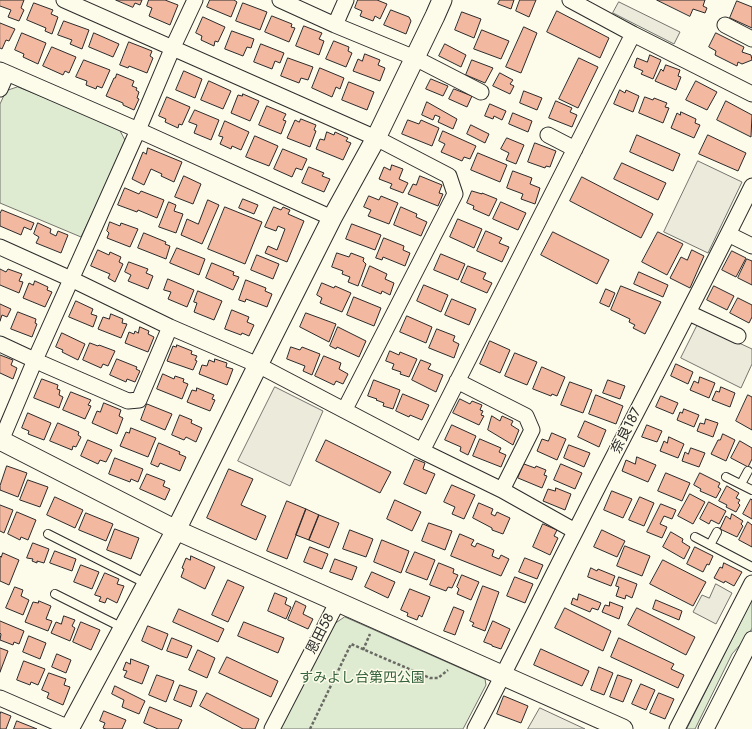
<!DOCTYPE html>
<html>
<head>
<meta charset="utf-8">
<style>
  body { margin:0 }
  canvas { display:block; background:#fdfbea }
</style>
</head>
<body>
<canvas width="752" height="729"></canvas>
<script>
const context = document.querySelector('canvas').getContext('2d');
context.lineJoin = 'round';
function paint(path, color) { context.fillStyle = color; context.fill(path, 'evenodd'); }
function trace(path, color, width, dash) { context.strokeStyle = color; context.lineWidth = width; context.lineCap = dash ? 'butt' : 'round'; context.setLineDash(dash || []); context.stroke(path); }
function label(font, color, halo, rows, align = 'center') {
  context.font = font + ' Jost,"Noto Sans JP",sans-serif'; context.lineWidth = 3; context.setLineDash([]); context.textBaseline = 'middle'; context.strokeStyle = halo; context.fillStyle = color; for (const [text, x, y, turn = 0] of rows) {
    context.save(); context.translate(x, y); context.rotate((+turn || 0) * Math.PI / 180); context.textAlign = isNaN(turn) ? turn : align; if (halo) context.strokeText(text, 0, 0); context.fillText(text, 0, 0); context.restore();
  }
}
const green = new Path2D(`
  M18,87L118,127L126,142L81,237L0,203V104L6,91Z
  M752,600V628L748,636L732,654L695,729H687Z
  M345,617L485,679L486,685L463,729H280L333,625Z`);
paint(green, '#deebd1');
trace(green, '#74746e', 1);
const parking = new Path2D(`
  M619,2L680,32L674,44L613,13Z
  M698,161L742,182L708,253L664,232Z
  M698,324L752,349V364L741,388L681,358Z
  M275,387L323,411L290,486L238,461Z
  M716,584L732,593L716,624L693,612L702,595L709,598Z
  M540,708L585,729H528Z`);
paint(parking, '#eceadb');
trace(parking, '#74746e', 1);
const building = new Path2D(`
  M0,0H24L21,8L24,10L19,21L8,17L11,10L0,6Z
  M116,0H142L140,5L135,3L133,7Z
  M149,0H165L178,5L170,25L149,16L152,8L147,6Z
  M210,0H234L237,2L231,17L207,7Z
  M358,0H377L387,4L380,19L375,16L373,21L360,16L362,11L355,8Z
  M500,0H514L511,9L498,4Z
  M520,0H536L529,17L516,11Z
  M657,0H705L703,6L707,8L705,13L693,9L690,16Z
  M737,1L752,7V28L730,18Z
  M34,3L53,10L51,14L58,17L52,34L45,31L46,28L27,20Z
  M243,3L267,12L260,30L236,21Z
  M391,10L409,17L411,21L406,34L384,25Z
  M557,11L609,38L600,58L547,32Z
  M462,12L481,19L474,38L455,30Z
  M272,16L292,24L291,27L295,28L289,42L265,32Z
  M203,17L225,27L218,42L215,41L214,46L201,40L202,36L196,33Z
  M64,21L89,30L82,49L70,44L72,40L58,35Z
  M0,23L15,29L9,41L6,40L2,49L0,48Z
  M304,26L322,33L319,39L324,41L319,55L296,46Z
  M524,27L537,33L521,73L506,67Z
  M482,30L509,41L501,59L474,49Z
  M232,31L254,39L251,48L247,47L243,56L225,49Z
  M22,33L46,43L38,64L23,57L24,54L15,50Z
  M94,33L119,44L113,57L89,47Z
  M716,33L744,47L742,52L751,55L752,60L742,64L738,62L737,66L715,55L716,51L709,47Z
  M334,41L349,47L348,51L352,53L346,67L326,59Z
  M129,42L152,51L150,56L153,58L147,73L129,66L128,68L120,65Z
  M261,44L284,53L280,63L275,61L272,69L254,62Z
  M445,44L466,55L461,67L439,56Z
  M52,47L76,57L69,73L65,71L63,75L43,66Z
  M365,54L380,60L378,65L385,68L380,81L353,71L358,59L362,61Z
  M650,55L661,60L653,79L641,74L643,71L634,67L637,58L647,62Z
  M288,58L313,67L308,80L301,78L299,83L281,76Z
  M579,58L598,67L578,108L559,99Z
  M84,60L110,70L102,88L97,86L96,89L86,85L87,81L76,77Z
  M472,60L493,68L485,83L466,75Z
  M666,65L680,70L678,76L681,77L676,90L655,81L661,69L663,71Z
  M320,68L344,78L340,89L336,87L332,97L312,88Z
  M184,71L202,79L195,98L176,90Z
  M500,73L513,80L510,84L514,86L510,94L493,86Z
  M117,74L134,81L132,86L137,88L136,90L139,92L137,98L139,99L134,110L123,105V103L106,96L114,78H115Z
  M431,79L448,86L443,96L426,89Z
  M209,81L231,91L223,109L201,100Z
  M696,81L717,92L707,110L686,100Z
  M349,82L374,92L367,110L342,100Z
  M454,89L472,96L467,107L449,99Z
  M620,90L625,93L626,90L639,96L633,112L614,104Z
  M524,91L542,98L537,110L520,103Z
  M243,94L259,101L250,121L231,113L238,95L242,96Z
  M167,97L190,107L182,125L179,124L178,128L165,122L166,119L159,116Z
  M645,97L653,100L654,98L667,103L665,107L669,108L663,123L639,113Z
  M556,101L572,108L570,112L577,115L572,127L549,118Z
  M726,101L752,115L751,137L717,120Z
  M427,102L457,119L453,129L438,122L440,117L435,115L433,120L422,115Z
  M490,104L506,111L502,120L494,116L493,119L485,116Z
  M267,106L286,114L283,120L286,121L281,134L259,125Z
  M195,110L219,120L211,140L194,133L197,125L189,122Z
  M681,112L696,119L695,123L700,125L694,138L671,128L677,113L680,115Z
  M513,113L532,121L528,132L509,124Z
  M301,119L316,125L314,130L316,131L310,147L287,138L295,120L299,122Z
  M408,120L419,124L421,120L439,128L432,146L402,134Z
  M225,121L249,132L241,150L232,146L231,149L220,144L223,137L219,136Z
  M471,125L489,134L485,143L467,134Z
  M443,131L476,146L470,159L464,157L462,161L441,152L445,144L439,141Z
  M327,132L334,135L335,132L348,138L346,141L351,143L343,160L316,149L320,139L324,140Z
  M637,135L680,154L673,171L630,152Z
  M708,135L746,153L738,171L699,154Z
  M255,136L278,146L269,166L246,157Z
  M507,138L524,145L516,164L506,160L509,153L501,149Z
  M535,143L556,151L550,167L546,166L545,168L528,162Z
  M148,148L182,162L174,182L161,176L162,174L151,169L144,185L132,179L143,152L146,154Z
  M283,149L307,159L302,170L296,168L292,177L274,169Z
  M478,153L507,165L500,182L471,170Z
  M622,163L666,183L658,200L614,179Z
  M392,165L403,169L399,179L408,183L403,193L390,188L392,184L379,179L384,167L390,170Z
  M309,167L324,173L322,176L330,179L324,192L302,183Z
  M513,171L532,178L530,184L540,188L535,204L521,199L523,194L507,188Z
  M184,176L201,184L193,204L175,197Z
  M420,176L442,185L439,193L443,194L438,206L408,194L413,184L416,185Z
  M582,177L653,214L641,238L570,201Z
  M125,188L139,194L141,191L164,200L157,218L138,210L137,212L118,205Z
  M472,191L482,194V193L497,199L489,216L473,209L474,206L467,203Z
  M369,196L379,200L381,196L398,203L389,224L368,216L371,210L364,207Z
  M243,199L258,205L254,214L239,208Z
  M208,200L219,205L202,244L181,235L187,219L198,224Z
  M169,202L176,205L174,211L183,214L176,233L159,227Z
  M501,202L526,213L518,230L493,219Z
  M225,207L262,222L245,264L208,249Z
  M274,207L281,210L283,207L290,210L288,214L304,221L287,262L265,253L268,246L277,250L285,229L278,226L276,231L265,227Z
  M401,207L417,214L416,217L427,222L421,236L394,225Z
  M2,210L34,223L31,230L24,227L21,235L0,226V214Z
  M458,219L482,229L474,248L450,237Z
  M110,222L120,226L121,223L138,229L130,247L107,238L109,233L107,231Z
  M38,223L51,229L50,233L56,236L58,231L68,235L61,253L36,243L39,237L34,234Z
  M352,224L381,235L375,250L346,239Z
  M486,231L502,238L499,243L509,247L502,262L477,251Z
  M553,232L609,260L597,284L541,255Z
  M658,232L683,244L667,275L642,262Z
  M144,233L166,242L165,244L170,246L166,259L138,248Z
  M384,238L404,246L403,250L410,253L405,266L383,257L382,260L376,258Z
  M177,248L205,259L199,275L170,263Z
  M98,250L109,255L110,252L121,257L119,262L123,264L115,282L108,278L110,274L91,266Z
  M692,250L704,256L690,288L670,278L681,257L687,260Z
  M732,251L746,258L736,277L722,270Z
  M337,253L349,257L351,253L364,258L363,261L366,264L358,286L348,282L350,277L342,274L343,271L332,267Z
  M441,254L465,264L458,280L434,270Z
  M257,255L279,264L273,279L251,270Z
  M747,259L752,261V285L738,278Z
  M129,262L148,269L146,273L153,276L148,289L128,281L131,275L125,272Z
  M212,263L234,272L233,275L239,277L233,290L206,278Z
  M370,266L387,274L385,279L394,283L390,295L382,291L381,294L362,286Z
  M468,266L486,273L483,279L492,283L487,293L461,282Z
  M0,269L6,272L8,269L22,274L19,281L23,282L19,293L0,285Z
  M639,272L668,285L663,297L634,284Z
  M168,279L194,290L187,307L168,299L171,292L164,290Z
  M246,280L266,288L265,291L272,294L267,307L246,299L245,302L239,300Z
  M35,281L48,287L47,290L52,292L45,307L23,298L29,283L33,285Z
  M322,283L334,288L335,286L351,293L342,312L320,303L322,298L317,295Z
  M424,285L448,295L441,312L417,301Z
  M621,286L661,302L645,334L633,328L635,325L629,322L630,319L611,310Z
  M714,286L734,296L727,310L707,300Z
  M606,289L615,293L609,307L600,303Z
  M198,291L222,301L214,320L194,312L197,303L194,302Z
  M354,297L381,308L374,326L347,315Z
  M738,298L752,305V317L749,323L730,313Z
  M452,299L476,309L469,325L445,315Z
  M76,301L93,309L91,314L97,316L93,327L69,317Z
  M0,304L11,309L7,317L2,315L0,321Z
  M232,310L249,317L247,322L254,325L249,336L242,333L241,335L225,329Z
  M18,312L36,319L35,323L37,324L32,337L11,329Z
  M306,313L336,324L329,342L300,327Z
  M111,314L123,319L122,323L127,324L121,338L98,329L103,317L109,319Z
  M407,316L432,327L426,343L400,332Z
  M140,327L149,331L148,334L154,337L148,352L125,343L129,332L134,334L135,331L138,333Z
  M338,327L366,341L359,357L337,347L336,349L330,346Z
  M437,329L455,336L453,341L459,344L454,358L429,348Z
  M62,333L85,344L78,360L62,352L63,350L56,347Z
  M490,341L510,350L500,373L480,364Z
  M90,343L98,346L99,345L115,351L108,366L103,364L101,368L83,360Z
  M177,345L192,351L191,354L197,356L195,360L197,361L193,370L167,361L173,346L176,347Z
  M291,347L300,350L302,347L320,354L312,375L303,371L305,366L287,359Z
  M390,351L399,355L400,352L417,359L409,377L400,374L401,372L392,369L394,364L386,361Z
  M515,353L537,362L527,385L505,376Z
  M0,355L13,360L11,365L17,368L13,379L0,373Z
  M324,356L341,363L339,369L348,374L343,384L336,381L334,385L315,376Z
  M117,359L137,367L136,369L140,371L135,382L127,379L126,382L110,375Z
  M215,359L227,363L226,367L233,369L227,385L199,374L202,365L207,366L209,360L214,362Z
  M421,360L431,364L428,369L443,375L436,392L412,380Z
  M676,364L693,372L688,384L671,376Z
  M542,367L565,377L557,396L552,394L551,396L533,389Z
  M163,374L174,379L175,376L184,379L183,382L188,384L182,399L157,389Z
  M700,377L715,383L709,398L690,390L694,381L698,383Z
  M42,379L58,385L57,389L60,390L59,395L63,397L59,408L34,398Z
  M374,380L400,390L393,409L383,406L384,403L376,400L377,399L368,396Z
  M608,380L625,386L620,399L603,393Z
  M570,382L592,390L583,413L561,405Z
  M721,387L735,393L730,407L712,400L716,391L719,392Z
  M197,388L214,395L212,399L215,400L210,411L187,402L192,390L196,391Z
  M71,392L91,400L88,405L91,406L85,419L63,410Z
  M403,394L429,405L422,420L410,415L409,417L396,411Z
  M596,395L623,406L616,424L589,414Z
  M748,395L752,397V430L736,421Z
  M661,396L678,403L673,414L656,407Z
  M460,399L470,404L472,401L482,405L480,410L483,411L481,415L484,416L479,425L453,413Z
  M104,403L121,410L119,416L123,418L117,434L92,423L97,411L100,412Z
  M147,404L172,414L165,430L141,420Z
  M684,409L699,415L694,427L677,420L680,412L682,413Z
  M28,413L51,423L44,440L28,434L29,431L22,428Z
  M180,415L192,420L191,423L202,428L196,442L186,437L184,440L172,435Z
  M492,416L500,421L502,416L513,421L511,425L519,430L513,445L488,430Z
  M706,419L718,423L713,437L697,431L700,423L704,424Z
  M585,421L606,430L599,447L578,437Z
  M58,423L79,432L78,435L81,437L76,447L73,446L72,450L50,441Z
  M452,425L476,436L468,455L460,451L461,447L445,440Z
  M647,425L662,431L657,442L642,437Z
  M131,428L156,438L148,457L120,446L126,432L129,433Z
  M552,433L566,439L557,460L537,451L542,439L548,441Z
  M723,434L735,440L726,461L711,454L718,440H720Z
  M669,437L684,444L678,458L660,451L664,441L667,443Z
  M480,439L501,448L499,452L506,455L501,467L473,456Z
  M88,440L112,450L106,462L100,460L98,464L81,456Z
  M326,440L391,472L380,493L316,461Z
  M740,441L752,448V459L748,467L731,458Z
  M159,443L180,452L179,454L186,457L180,471L160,463L158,467L151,464Z
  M569,445L590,453L584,467L564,458Z
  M691,448L705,453L699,467L682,461L685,452L688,454Z
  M637,457L656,465L648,482L622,471L626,460L635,464Z
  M115,458L143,469L138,482L131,479L130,482L109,474Z
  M415,459L425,463L423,469L435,474L426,494L404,484Z
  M524,464L535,468L536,466L546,470L544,475L547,476L542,488L518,478Z
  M561,464L582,473L575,489L554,480Z
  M7,466L27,473L18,497L0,490V486Z
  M229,469L253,479L241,505L266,516L256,540L207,518Z
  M666,473L690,483L682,501L658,491Z
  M700,473L720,483L718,487L721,489L716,498L700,491L701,489L694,485Z
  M147,474L165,481L163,486L170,489L165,500L140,489Z
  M28,480L48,487L40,507L20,500Z
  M452,485L475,495L464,519L452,514L455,507L444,502Z
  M727,486L739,493L736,498L740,500L738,503L740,505L736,512L726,507L727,505L719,501Z
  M556,488L571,494L565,510L543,501L548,489L555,491Z
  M612,491L632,499L623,518L604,510Z
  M690,494L705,502L693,524L678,516Z
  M55,497L83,510L75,528L47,515Z
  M640,497L654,503L644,526L629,520Z
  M751,499L752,500V519L743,514Z
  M395,500L421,512L412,531L387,519Z
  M287,501L306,509L287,559L267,551Z
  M709,502L726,511L719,524L711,520L709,524L700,519Z
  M479,503L493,509L491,514L495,516L497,512L510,518L503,534L492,530V528L473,518Z
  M661,504L676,510L672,519L664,516L660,524L667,527L662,538L647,532Z
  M0,505L13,510L4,533L0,531Z
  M306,509L319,515L309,540L296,535Z
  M17,512L36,520L28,540L21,537L20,540L8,534Z
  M86,513L113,524L106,541L79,530Z
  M732,514L743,521L741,524L743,526L737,537L720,529L726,516L730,519Z
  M319,515L339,523L329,548L309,540Z
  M748,522L752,525V547L739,540Z
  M429,523L452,531L445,550L422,541Z
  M543,524L557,530L554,536L558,538L550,555L533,547Z
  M115,529L139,538L131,559L107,550Z
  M350,530L373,539L366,557L343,549Z
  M602,530L625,541L617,557L594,547Z
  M671,532L683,539L682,542L690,547L684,559L663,547Z
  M460,534L474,540L471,545L475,547L477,543L494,550L492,556L499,559L501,555L509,559L501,576L451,556Z
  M382,540L409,551L401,573L374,562Z
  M33,543L49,549L44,563L37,561V563L32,561L33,559L27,558Z
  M625,546L650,556L642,576L617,566Z
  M310,547L328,554L322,569L304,562Z
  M695,547L713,556L709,565L707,564L703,572L687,564Z
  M55,551L76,559L72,571L50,563Z
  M415,552L435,560L427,580L406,572Z
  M3,553L19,560L9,585L0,581V556L1,557Z
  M191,556L215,567L205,589L181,577L184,569L182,568L186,558L190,560Z
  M525,558L543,565L537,579L519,572Z
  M335,559L357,567L352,580L330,572Z
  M663,560L706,582L693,606L650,584Z
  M439,563L454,569L453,573L458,575L452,588L448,587L446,591L430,585Z
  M724,563L742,572L734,586L725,581L724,583L714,578L720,567L722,568Z
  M81,565L99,572L92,589L74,582Z
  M591,568L597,571L598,569L615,576L611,586L588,577Z
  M372,572L395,582L388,598L365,587Z
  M105,573L119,579L117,584L124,586L117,603L107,598L105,603L99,601L101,597L95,595Z
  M462,575L479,582L471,600L457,594L459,589L457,587Z
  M515,577L533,584L525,603L507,596Z
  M619,577L637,584L632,598L626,595L625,599L616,596L619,587L616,586Z
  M228,580L244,587L228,622L212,615Z
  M483,586L499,592L485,631L472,626L474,623L470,621Z
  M15,587L23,590L21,596L29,600L23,615L6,608Z
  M410,589L430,597L422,617L419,615L417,620L407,616L408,613L401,610Z
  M275,593L287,598L285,604L291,607L286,619L268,611Z
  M579,594L601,603L598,610L592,608L590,612L571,604L573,598L577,600Z
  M656,600L682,611L679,620L653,609Z
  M39,601L51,606L46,619L52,621L48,631L25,622L33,602L38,603Z
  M296,601L306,606L303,614L313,619L308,629L288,620Z
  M610,602L623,607L619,619L602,612L605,605L609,606Z
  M454,607L464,611L455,635L444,631Z
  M565,608L611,631L603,651L555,628Z
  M637,608L695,637L686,655L628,625Z
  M179,609L224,629L218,642L173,622Z
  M64,616L75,620L72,626L75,628L70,641L51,633L56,622L61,624Z
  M0,621L24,631L19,644L14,642L13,645L0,640L1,634L0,633Z
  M493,621L510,629L501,649L492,646V645L484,642Z
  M81,622L100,630L91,650L73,642Z
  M244,622L284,638L278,653L238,636Z
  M148,626L168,634L162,650L142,641Z
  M29,636L46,643L40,659L23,652Z
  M172,638L192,646L187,658L167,651Z
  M619,638L674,664L671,669L684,675L678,688L611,657Z
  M0,648L8,651L0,672Z
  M541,649L589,671L582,686L534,665Z
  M198,650L215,658L207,678L189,670Z
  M57,654L71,660L66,673L52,667Z
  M227,657L278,681L271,697L219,673Z
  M131,659L149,666L142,684L124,677L127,671L123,670L126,662L130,664Z
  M24,661L45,669L38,685L31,682L30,685L17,680Z
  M599,667L613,673L604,695L591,690Z
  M49,673L66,679L64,685L70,687L63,705L47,698L49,693L42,690Z
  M157,675L174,681L166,702L149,695Z
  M618,675L632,680L623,702L610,697Z
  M641,684L655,690L646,710L632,704Z
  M180,685L197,691L191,707L174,700Z
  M115,686L145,701L139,714L122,707L124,700L112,694Z
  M207,693L259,719L255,729H243L200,706Z
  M659,693L674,699L665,719L650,713Z
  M504,696L528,706L521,723L497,714Z
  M150,707L182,720L178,729H158L144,723Z
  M104,711L126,720L122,729H106L103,728L105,723L100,721Z
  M1,712L11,716L6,729H0V715Z
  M17,721L37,729H14Z`);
paint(building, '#f2b8a0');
trace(building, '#2b2b2b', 1);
const service = new Path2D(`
  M726,477L752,490
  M741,484L748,471
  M48,534L147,584
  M695,537L752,567
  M710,545L717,532
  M55,594L123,628`);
const minor = new Path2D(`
  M64,0L376,138L449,176L455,194L345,409
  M280,0L335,25L415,58L481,92
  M570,0L633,34L752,94
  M335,25L346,0
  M725,25L752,39
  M0,70L138,130L332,218
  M0,89L7,73
  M548,135L575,149
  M728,234L752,246
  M0,247L71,279L170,327L258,365L422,451L502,490L575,531
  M689,313L738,336
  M0,344L43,364L128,401L139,400L170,327
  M457,381L526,416L532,430L502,490
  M0,443L35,360L138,130L173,47L195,0
  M422,451L633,34
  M0,698L69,728
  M272,729L337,603
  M475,729C510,663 542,596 576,530C634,415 695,302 752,186
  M677,729L752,583
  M706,729L752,639`);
const tertiary = new Path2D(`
  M0,440L176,530L623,729
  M69,729L176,530L258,365L332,218L376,138L435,16L442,0`);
trace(service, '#2b2b2b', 10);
trace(minor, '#2b2b2b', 17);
trace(tertiary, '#2b2b2b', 21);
trace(new Path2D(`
  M363,650L370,634
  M310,729L351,644L430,678H438L448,670`), '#6a6964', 2.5, [3, 2]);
trace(service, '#fdfbea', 8);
trace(minor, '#fdfbea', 15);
trace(tertiary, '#fdfbea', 19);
label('14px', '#2b2b2b', '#fdfbea', [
  ["奈良187",627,431,-63],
  ["恩田58",321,634,-63]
]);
label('14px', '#34623c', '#fdfbea', [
  ["すみよし台第四公園",362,679]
]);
</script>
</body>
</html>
